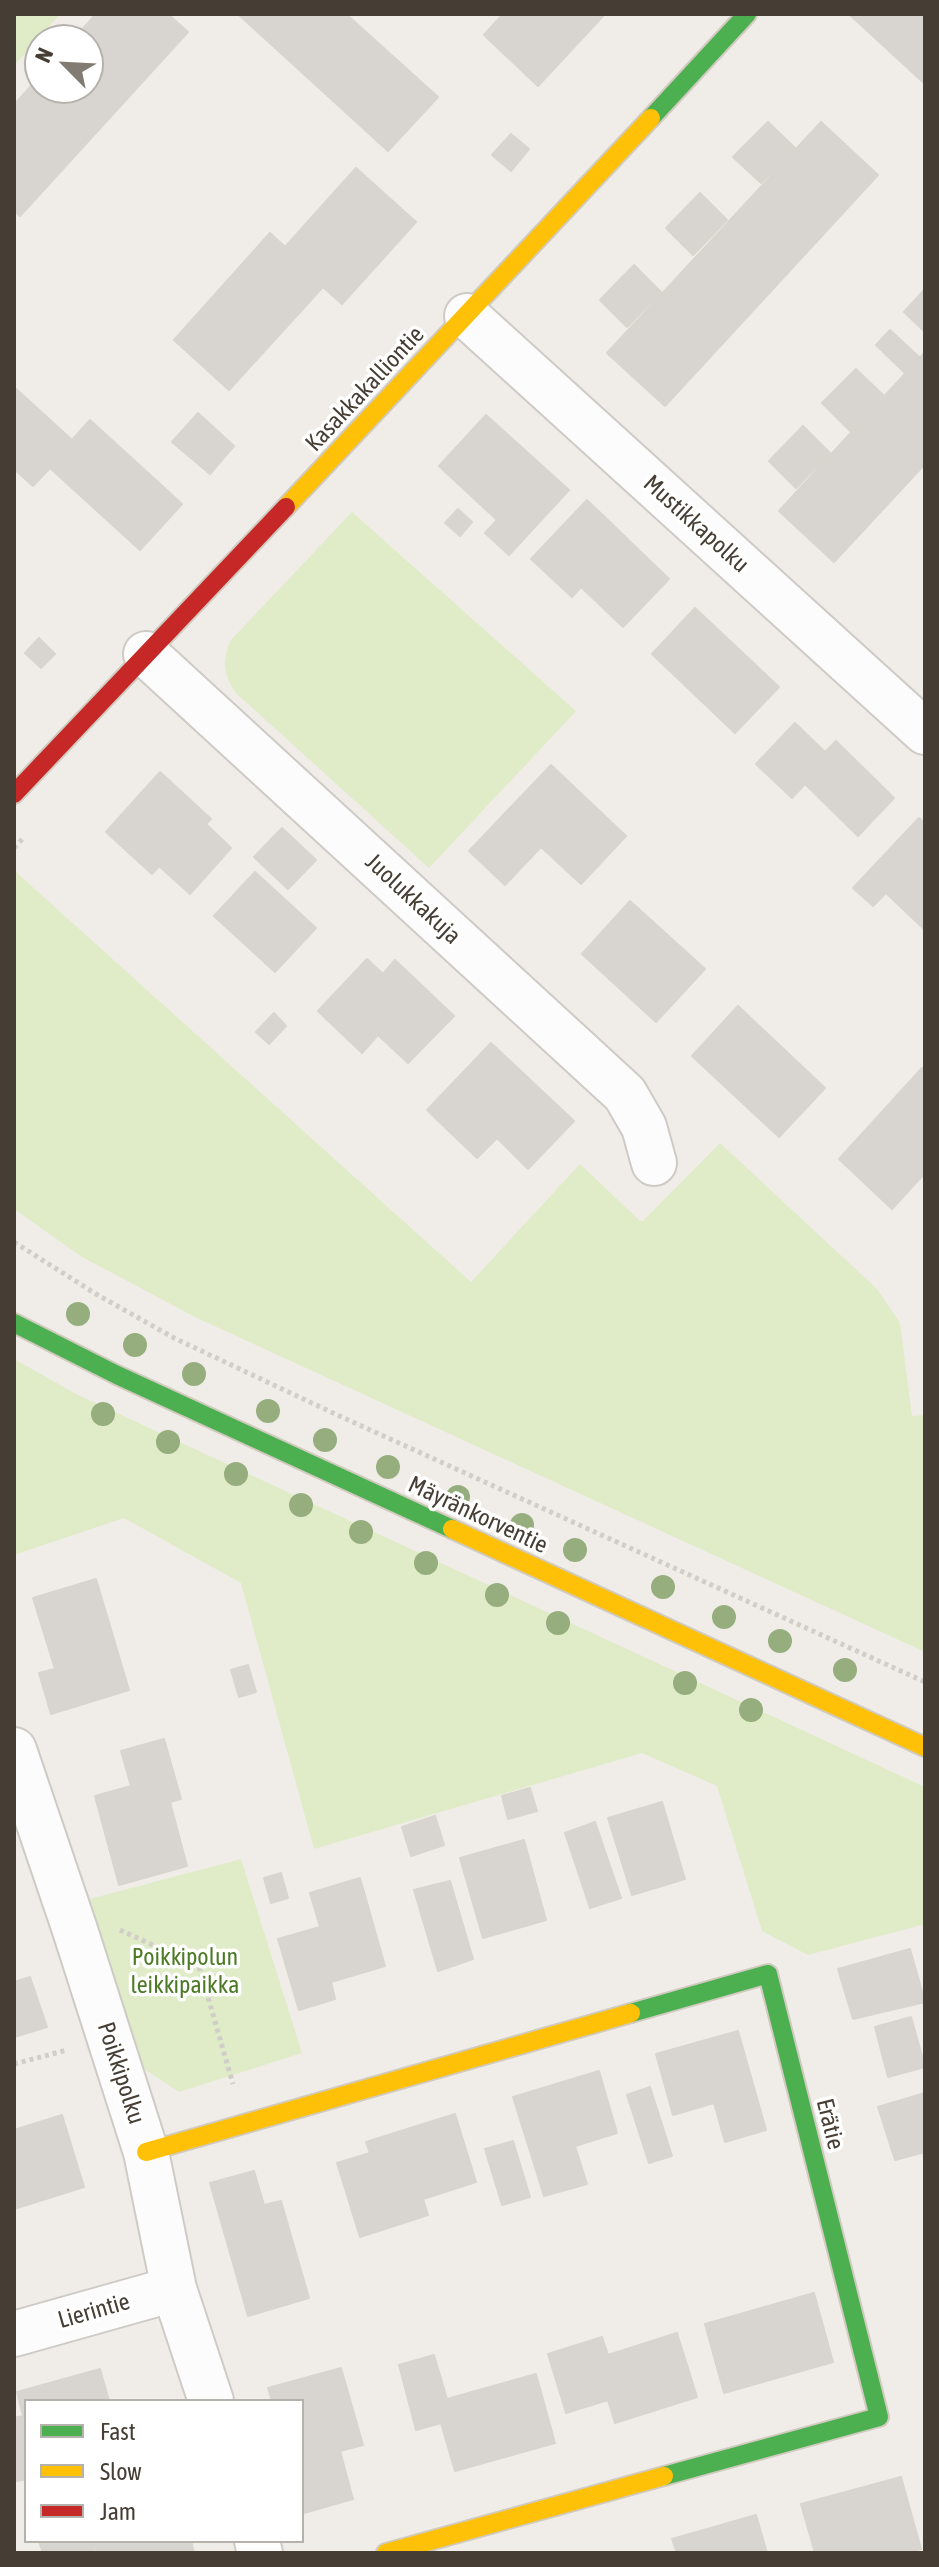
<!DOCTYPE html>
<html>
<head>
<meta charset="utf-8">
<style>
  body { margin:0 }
  #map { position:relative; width:939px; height:2567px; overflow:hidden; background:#f0ede8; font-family:"Asap Condensed",sans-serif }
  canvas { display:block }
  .frame { position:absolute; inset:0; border:16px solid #463e34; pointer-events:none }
  .legend { position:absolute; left:24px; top:2399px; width:280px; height:144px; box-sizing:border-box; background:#fff; border:2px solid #b5b2ae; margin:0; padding:10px 14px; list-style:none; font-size:24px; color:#463e34 }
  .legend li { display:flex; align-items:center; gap:16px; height:40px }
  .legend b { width:40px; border:2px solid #b5b2ae }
  .north { position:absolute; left:24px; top:24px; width:80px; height:80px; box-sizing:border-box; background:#fff; border:2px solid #b5b2ae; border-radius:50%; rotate:294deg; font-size:22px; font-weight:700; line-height:32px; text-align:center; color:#463e34 }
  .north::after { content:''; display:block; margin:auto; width:28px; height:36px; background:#827b73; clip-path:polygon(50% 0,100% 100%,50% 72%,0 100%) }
</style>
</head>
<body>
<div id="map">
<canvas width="939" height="2567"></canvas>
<div class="frame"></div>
<ul class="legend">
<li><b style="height:10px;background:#4caf50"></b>Fast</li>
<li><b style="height:10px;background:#ffc107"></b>Slow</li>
<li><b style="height:10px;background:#c62828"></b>Jam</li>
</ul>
<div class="north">N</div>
</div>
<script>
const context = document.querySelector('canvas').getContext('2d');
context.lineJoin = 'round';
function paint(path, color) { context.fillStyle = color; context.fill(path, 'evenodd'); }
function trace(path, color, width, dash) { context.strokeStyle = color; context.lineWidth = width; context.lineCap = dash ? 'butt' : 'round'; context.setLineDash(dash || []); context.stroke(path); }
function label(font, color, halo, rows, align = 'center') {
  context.font = font + ' "Asap Condensed",sans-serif'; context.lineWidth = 7; context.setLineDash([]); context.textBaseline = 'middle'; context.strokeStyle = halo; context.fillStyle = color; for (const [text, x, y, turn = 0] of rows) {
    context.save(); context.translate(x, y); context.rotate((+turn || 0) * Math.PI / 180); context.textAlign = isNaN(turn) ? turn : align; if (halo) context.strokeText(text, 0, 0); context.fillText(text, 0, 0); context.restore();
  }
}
paint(new Path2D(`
  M14,14H60L14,66Z
  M352,512L576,711L429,868L237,694C223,677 222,659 231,640Z
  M16,872L471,1282L580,1164L640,1221H643L720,1143L877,1289L900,1323L912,1416L925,1415V1652L197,1318L82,1257L14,1209Z
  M14,1359L78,1395L925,1787V1924L808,1955L762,1931L717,1786L642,1753L314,1849L241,1583L124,1518L14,1555Z
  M241,1859L302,2053L179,2092L141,2067L90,1899Z`), '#e0ebc7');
const building = new Path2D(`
  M96,14H168L188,32L20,216L14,210V105L40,76V88H88V40H73Z
  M238,14H346L438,97L388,151Z
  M503,14H605L538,86L484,35Z
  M849,14H925V84Z
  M768,122L795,148L761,183L733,157Z
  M821,122L878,175L665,406L607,353Z
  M511,134L529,149L511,171L492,155Z
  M356,168L416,222L342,304L323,287L229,390L174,340L270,233L285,247Z
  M700,193L727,220L693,255L666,228Z
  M634,265L661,292L627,327L600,300Z
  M925,289V332L904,312Z
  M890,330L919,357L904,372L876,345Z
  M925,352V464L834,562L779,511Z
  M856,369L884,396L850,431L822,403Z
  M14,387L72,440L90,420L182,504L140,550L50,468L33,486L14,469Z
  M198,413L234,446L210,474L172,442Z
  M486,415L569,490L509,555L485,533L497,520L439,466Z
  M803,426L830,453L796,488L769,461Z
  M587,500L669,579L623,627L581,587L572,597L531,559Z
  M458,509L472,522L460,536L445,523Z
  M695,608L779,687L735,733L652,654Z
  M39,638L55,654L41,668L25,653Z
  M795,723L825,752L836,741L894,798L858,836L805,784L792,798L756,764Z
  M551,765L626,836L581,884L541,847L505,885L469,851Z
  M160,772L211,819L206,824L231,848L190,894L159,866L152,874L106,832Z
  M919,818L925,824V930L886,893L873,906L853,888Z
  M282,828L316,860L288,889L254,857Z
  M255,872L316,928L275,972L214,916Z
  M630,901L705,969L656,1022L582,954Z
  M367,959L383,974L395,960L454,1016L408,1063L378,1035L362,1053L318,1011Z
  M738,1006L825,1088L779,1137L692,1056Z
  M274,1013L286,1026L269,1044L256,1032Z
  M491,1043L574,1121L528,1169L497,1138L477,1158L427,1110Z
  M922,1068L925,1071V1173L892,1209L839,1159Z
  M96,1579L129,1690L51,1714L39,1673L55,1669L33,1598Z
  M248,1665L256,1692L239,1697L231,1670Z
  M164,1739L181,1799L170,1802L187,1866L119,1885L95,1796L131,1786L121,1751Z
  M530,1788L537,1811L508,1819L502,1796Z
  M662,1802L685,1879L632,1895L608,1818Z
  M435,1816L444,1845L411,1856L402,1827Z
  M595,1822L621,1898L590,1908L565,1833Z
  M524,1840L546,1920L483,1938L460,1858Z
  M281,1873L288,1898L271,1903L264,1878Z
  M360,1878L385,1966L331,1982L335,1999L299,2010L278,1939L320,1927L310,1893Z
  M450,1881L473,1959L438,1971L414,1890Z
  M910,1949L925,2002L853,2019L838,1969Z
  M30,1977L47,2027L14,2037V1982Z
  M911,2017L925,2067L888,2077L875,2027Z
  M738,2031L766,2130L725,2142L714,2103L673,2115L656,2054Z
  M599,2071L617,2133L575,2146L587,2184L544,2196L513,2097Z
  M650,2087L672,2156L649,2163L627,2095Z
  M925,2093V2152L895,2160L878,2107Z
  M455,2114L476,2182L423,2199L428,2215L360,2237L337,2163L370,2153L366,2142Z
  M62,2115L84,2187L14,2209V2130Z
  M513,2141L530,2197L502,2205L485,2149Z
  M254,2171L264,2205L281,2201L309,2298L248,2316L210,2183Z
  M814,2293L833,2362L724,2393L705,2324Z
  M677,2333L697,2397L615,2423L608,2400L566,2413L548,2354L602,2337L608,2355Z
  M434,2355L447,2399L536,2374L555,2443L455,2471L441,2423L416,2430L399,2365Z
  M341,2368L363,2445L340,2451L353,2499L304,2513L302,2401H272L268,2388Z
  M100,2369L109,2401H26V2479L17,2481L14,2470V2418L23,2416L17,2392Z
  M901,2477L921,2549L905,2553H815L801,2504Z
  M756,2515L767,2553H677L672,2539Z
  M39,2541H191L194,2553H98L96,2549L84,2553H43Z`);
paint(building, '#d8d4cf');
trace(building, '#d8d4ce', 2);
const street = new Path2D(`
  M467,316L925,732
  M146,654L625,1094L644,1127L654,1163
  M14,1750L75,1930L146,2152L174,2289L211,2401
  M14,2334L174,2289
  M257,2541L260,2553`);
const fast = new Path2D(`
  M651,118L747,14
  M14,1323L117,1375L452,1529
  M631,2013L768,1974L879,2417L664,2476`);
const slow = new Path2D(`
  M286,507L651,118
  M452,1529L925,1747
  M146,2152L631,2013
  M386,2553L664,2476`);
const jam = new Path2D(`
  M14,794L286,507`);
trace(street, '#cecbc6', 48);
trace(fast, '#d0cabf', 22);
trace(slow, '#d0cabf', 22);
trace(jam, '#d0cabf', 22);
trace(new Path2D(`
  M14,848L24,837
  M14,1242L96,1294L174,1338L333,1413L925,1682
  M120,1930L199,1966L233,2084
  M14,2064L67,2050`), '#d1cdc9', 5, [4, 4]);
trace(street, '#fdfcfc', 44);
trace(fast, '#4caf50', 18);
trace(slow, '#ffc107', 18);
trace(jam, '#c62828', 18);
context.fillStyle = '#96ae7d';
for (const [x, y] of [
  [78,1314],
  [135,1345],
  [194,1374],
  [268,1411],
  [103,1414],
  [325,1440],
  [168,1442],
  [388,1467],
  [236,1474],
  [458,1497],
  [301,1505],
  [522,1525],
  [361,1532],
  [575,1550],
  [426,1563],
  [663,1587],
  [497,1595],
  [724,1617],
  [558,1623],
  [780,1641],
  [845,1670],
  [685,1683],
  [751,1710]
]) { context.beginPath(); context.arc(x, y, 12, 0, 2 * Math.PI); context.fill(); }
label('24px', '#463e34', '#fff', [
  ["Kasakkakalliontie",365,389,-47],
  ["Mustikkapolku",696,524,42],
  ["Juolukkakuja",413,899,43],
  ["Mäyränkorventie",478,1515,25],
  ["Poikkipolku",121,2073,72],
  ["Erätie",830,2124,76],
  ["Lierintie",94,2311,-16]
]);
label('24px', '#4c7a25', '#fff', [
  ["Poikkipolun",185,1957],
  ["leikkipaikka",185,1985]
]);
</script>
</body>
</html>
